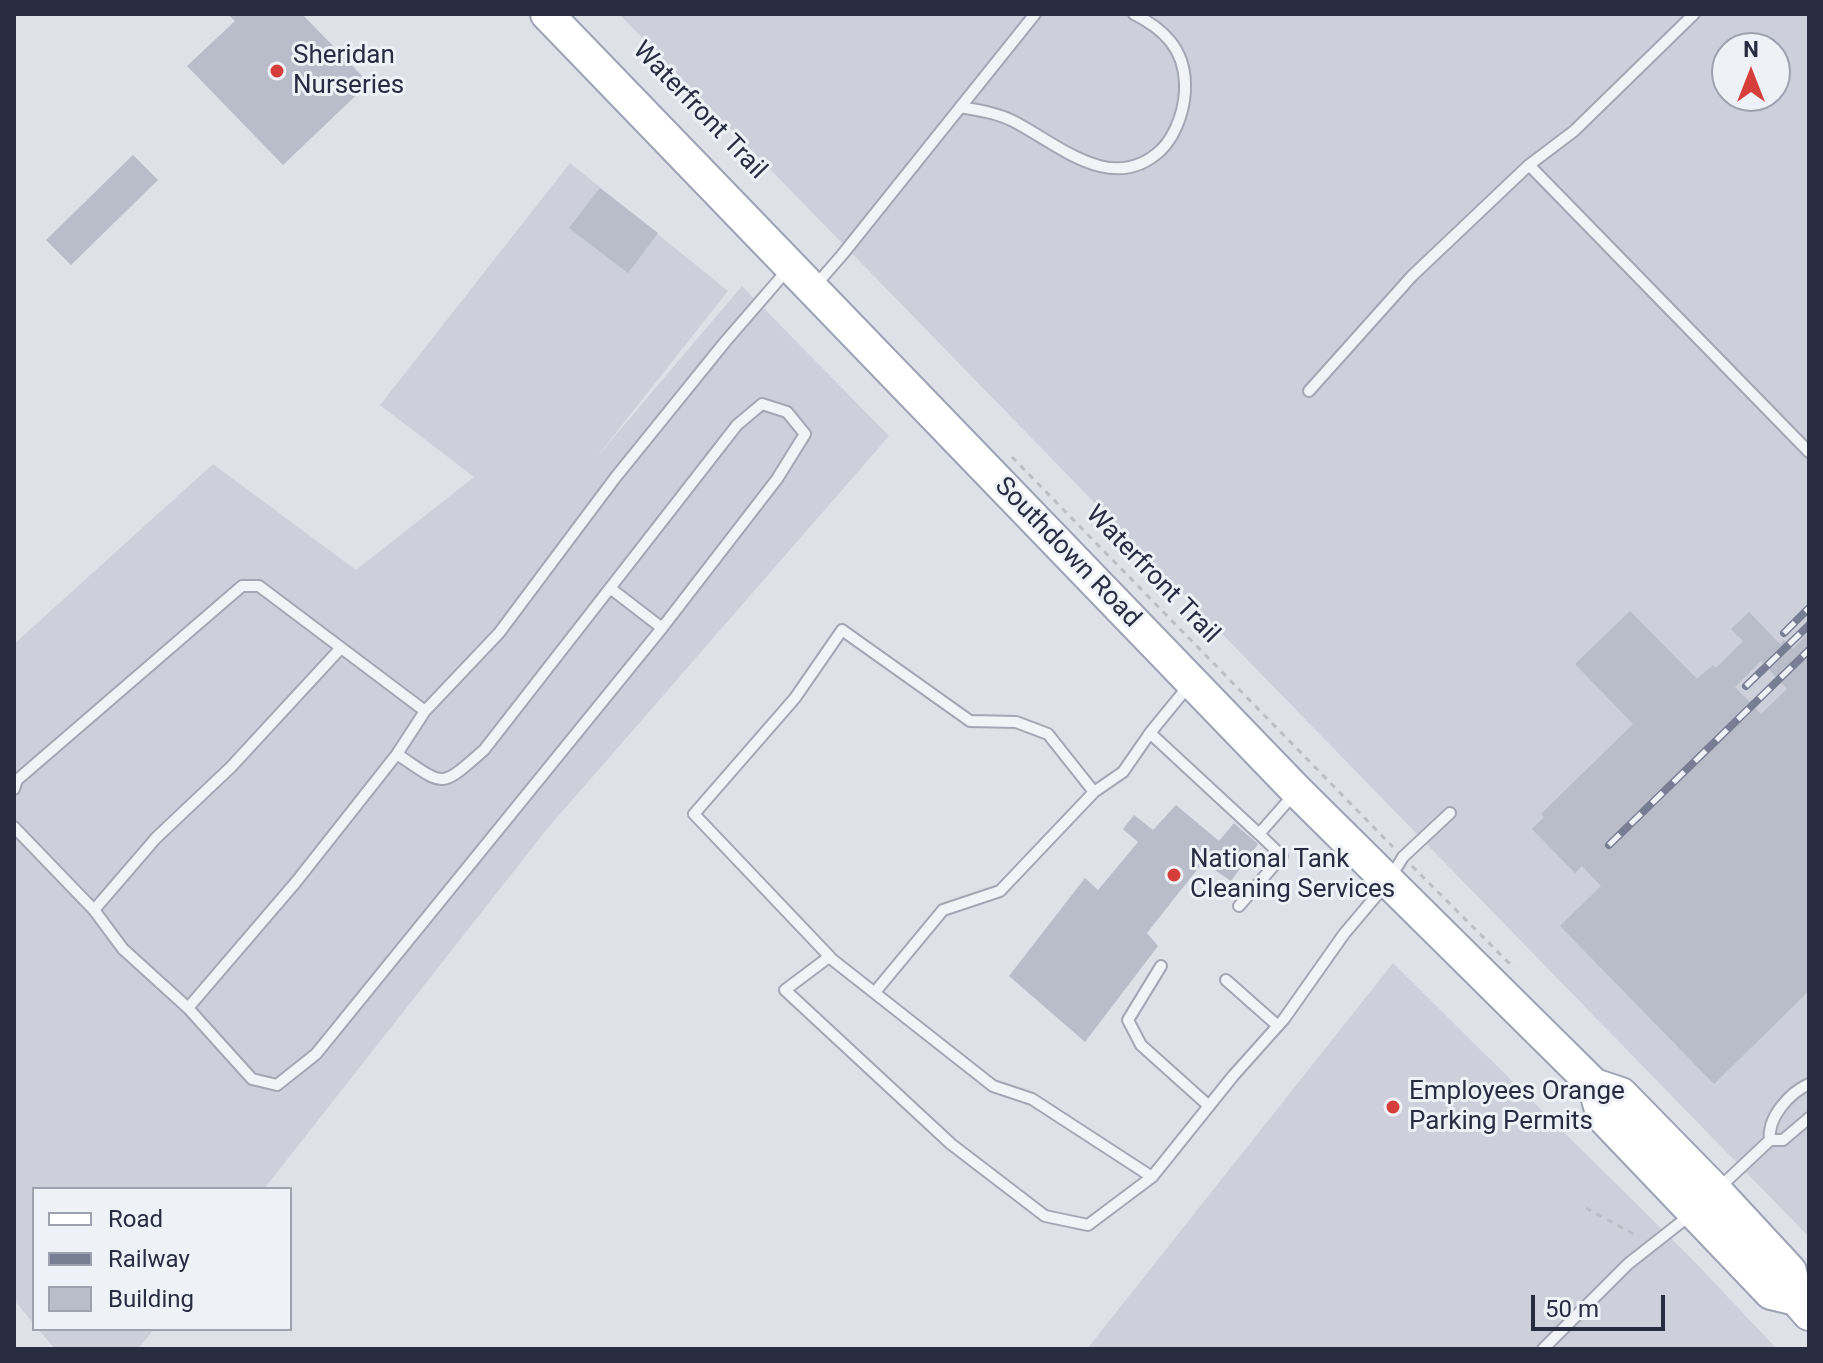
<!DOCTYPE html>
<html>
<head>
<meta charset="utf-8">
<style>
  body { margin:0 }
  #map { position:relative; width:1823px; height:1363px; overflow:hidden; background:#dfe1e9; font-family:Roboto,sans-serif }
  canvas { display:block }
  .frame { position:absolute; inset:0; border:16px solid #272c41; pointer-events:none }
  .legend { position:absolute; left:32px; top:1187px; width:260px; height:144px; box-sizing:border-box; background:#eef1f6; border:2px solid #9ea2ae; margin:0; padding:10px 14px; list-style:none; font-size:24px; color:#272c41 }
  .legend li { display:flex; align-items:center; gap:16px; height:40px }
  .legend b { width:40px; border:2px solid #9ea2ae }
  .north { position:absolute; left:1711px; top:32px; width:80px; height:80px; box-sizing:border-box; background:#eef1f6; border:2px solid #9ea2ae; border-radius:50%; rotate:0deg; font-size:22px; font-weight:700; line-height:32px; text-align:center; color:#272c41 }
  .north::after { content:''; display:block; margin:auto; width:28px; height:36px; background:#d63e3c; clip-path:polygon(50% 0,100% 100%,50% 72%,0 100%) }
  .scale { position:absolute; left:1531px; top:1295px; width:134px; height:36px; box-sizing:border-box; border:4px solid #272c41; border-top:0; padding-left:10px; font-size:24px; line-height:28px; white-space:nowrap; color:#272c41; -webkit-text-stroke:6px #eef1f6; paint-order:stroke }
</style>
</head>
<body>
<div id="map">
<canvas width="1823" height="1363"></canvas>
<div class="frame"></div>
<ul class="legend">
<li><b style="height:10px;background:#fff"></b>Road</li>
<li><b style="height:10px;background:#777e94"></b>Railway</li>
<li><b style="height:22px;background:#b9bcc9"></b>Building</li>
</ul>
<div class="north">N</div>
<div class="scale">50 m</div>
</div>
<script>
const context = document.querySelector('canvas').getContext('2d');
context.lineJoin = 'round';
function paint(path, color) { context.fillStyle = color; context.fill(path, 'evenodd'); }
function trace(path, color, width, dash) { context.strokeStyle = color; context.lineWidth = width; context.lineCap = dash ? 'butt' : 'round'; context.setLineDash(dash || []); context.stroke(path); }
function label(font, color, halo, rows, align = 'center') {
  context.font = font + ' Roboto,sans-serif'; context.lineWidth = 6; context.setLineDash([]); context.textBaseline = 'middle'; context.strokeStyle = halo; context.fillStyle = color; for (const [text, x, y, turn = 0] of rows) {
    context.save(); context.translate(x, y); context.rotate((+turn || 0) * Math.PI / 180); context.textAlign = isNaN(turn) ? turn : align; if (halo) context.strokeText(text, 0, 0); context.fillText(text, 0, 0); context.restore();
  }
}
paint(new Path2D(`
  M619,14H1809V1237ZM1727,48H1775V96H1727Z
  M570,163L728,291L596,458L742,286L889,436L547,829L264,1189H34V1324L14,1300V644L213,464L356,570L474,477L380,405Z
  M1393,963L1692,1259L1777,1349H1087Z
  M38,1329H154L138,1349H55Z`), '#cdd0db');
paint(new Path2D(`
  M228,14H302L369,83L283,165L187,66L235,21Z
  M133,155L158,180L71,265L46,240Z
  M600,188L658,233L628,273L569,228Z
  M1630,611L1697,679L1713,665L1716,668L1743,641L1731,629L1749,612L1780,644L1784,640L1793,649L1809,632V991L1714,1084L1560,926L1601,886L1582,866L1575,873L1532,829L1544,817L1541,814L1633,724L1575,664ZM1761,661L1787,689L1761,714L1735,687Z
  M1176,805L1219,841L1234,823L1258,844L1231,881L1203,862L1147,933L1158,946L1085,1042L1009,976L1085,878L1098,890L1138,842L1123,829L1134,815L1153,830Z`), '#b9bcc9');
const lane = new Path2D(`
  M960,107C978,110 997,113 1013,121C1058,144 1112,196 1161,150C1177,134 1186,106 1185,83C1184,49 1164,29 1134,14
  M1529,165L1809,452
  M815,286L842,255L1035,14
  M1309,391L1412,276L1529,165L1574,131L1694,14
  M610,588L662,628
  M1190,684L1150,733L1259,834L1295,793
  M14,789L17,780L242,586H259L425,711
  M1094,792L1123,772L1150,733
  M14,827L94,910L123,949L188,1008L252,1079L277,1085L316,1054L662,628L777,479L805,434L787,412L762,404L737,425L484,750C439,789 446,787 397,754
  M1239,906L1282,856L1259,834
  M94,910L156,838L231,767L340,649
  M830,957L694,814L795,698L842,630L970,721L1016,722L1048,734L1094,792L1000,891L943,910L875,992
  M1161,966L1128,1020L1141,1045L1209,1106
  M1226,980L1278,1026
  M188,1008L296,882L397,754L425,711L499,633L615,478L725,342L789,268
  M1770,1140C1767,1118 1789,1093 1809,1084
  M1152,1177L1032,1099L993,1086L829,957L785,990L951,1144L1045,1216L1088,1225L1152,1177L1233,1076L1284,1019L1344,934L1387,883L1403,857L1450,813
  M1720,1187L1770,1140H1783L1809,1118
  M1543,1349L1628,1264L1689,1216`);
const primary = new Path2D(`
  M547,14L1297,791L1594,1085L1621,1094L1716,1191L1790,1271L1796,1299L1809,1314
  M1594,1085L1603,1117L1771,1293L1796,1299`);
trace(lane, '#a4a7b3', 14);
trace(primary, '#9da3b5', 36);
trace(new Path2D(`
  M1012,457L1393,847
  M1412,866L1514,968
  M1586,1208L1639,1237`), '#bdbfc8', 3, [6, 6]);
trace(lane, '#f2f3f7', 10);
trace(primary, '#fff', 32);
const rail = new Path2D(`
  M1784,633L1809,608
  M1746,686L1809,625
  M1609,845L1809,650`);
trace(rail, '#777e94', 8);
trace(rail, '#eef1f6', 5, [15]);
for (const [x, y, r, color] of [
  [277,71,8,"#d63e3c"],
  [1174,875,8,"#d63e3c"],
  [1393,1107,8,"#d63e3c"]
]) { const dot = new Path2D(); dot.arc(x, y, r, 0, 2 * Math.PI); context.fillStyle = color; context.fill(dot); trace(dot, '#eef1f6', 3); }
label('26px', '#272c41', '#eef1f6', [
  ["Sheridan",293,56],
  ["Nurseries",293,86],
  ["National Tank",1190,860],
  ["Cleaning Services",1190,890],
  ["Employees Orange",1409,1092],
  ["Parking Permits",1409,1122]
], 'left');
label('26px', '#272c41', '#eef1f6', [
  ["Waterfront Trail",699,111,46],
  ["Southdown Road",1067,553,46],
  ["Waterfront Trail",1152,575,46]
]);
</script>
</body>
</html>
